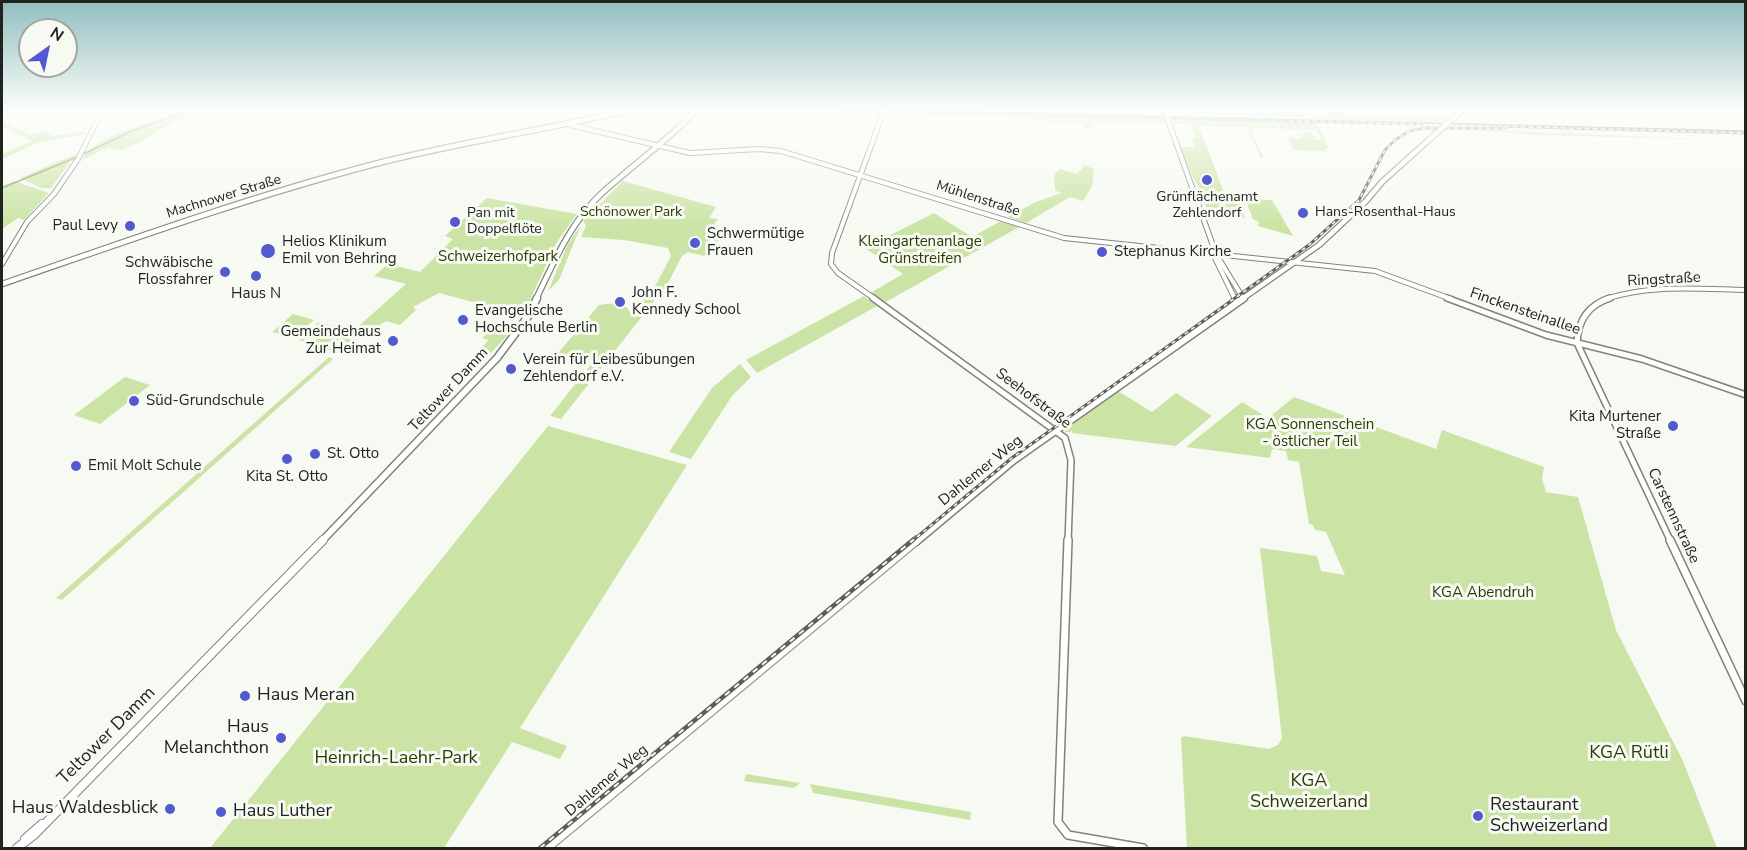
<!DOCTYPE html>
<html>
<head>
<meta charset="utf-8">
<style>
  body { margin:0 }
  #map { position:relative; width:1747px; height:850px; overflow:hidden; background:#f7faf2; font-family:"Nunito Sans",sans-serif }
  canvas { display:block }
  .frame { position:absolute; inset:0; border:3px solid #222320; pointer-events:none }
  .north { position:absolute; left:18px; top:18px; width:60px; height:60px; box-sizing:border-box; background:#f7faf2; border:2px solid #a2a49e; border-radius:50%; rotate:33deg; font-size:16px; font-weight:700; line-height:24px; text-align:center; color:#222320 }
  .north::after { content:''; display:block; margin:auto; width:21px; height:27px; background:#5359d0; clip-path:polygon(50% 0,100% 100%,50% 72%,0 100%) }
</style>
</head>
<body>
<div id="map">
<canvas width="1747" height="850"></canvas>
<div class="frame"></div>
<div class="north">N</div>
</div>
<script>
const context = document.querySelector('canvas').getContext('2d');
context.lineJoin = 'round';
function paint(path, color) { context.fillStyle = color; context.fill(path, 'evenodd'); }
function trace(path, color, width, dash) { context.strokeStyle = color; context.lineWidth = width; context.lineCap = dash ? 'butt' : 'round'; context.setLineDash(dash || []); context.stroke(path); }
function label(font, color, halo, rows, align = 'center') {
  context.font = font + ' "Nunito Sans",sans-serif'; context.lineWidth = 6; context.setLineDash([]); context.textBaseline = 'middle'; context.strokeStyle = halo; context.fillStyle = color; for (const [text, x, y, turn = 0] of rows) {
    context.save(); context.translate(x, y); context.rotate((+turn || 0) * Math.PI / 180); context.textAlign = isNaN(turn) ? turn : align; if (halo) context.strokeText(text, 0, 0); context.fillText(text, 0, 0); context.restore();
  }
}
paint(new Path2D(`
  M185,109H196L136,144L121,150L109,147L82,160C98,132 156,122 185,109Z
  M1348,109L1343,110L1344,113L1358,118H1446L1439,122L1317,119L1315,115H1328L1326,110Z
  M1180,111L1305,114L1310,118L1181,113Z
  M1025,116L1317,123L1329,148H1325L1326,151L1294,150L1288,137L1301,139L1303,133L1310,132L1316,138L1309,139L1322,140L1316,130L1256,128L1251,131L1263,157L1261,158L1247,127L1199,126L1225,195H1203L1193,178L1180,147H1195L1192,138L1196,137L1191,124L1095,123L1094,128H1085L1084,123L1040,121Z
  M2,122L31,135L42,131L54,136L86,131V134L37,143L2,159V154L32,141L2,126Z
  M1449,128L1724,140L1531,135Z
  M76,154L51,188H42L20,178Z
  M1085,165L1094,169L1092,186L1083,201L1070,197L1026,223L1008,217L1036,202L1061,193L1055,190L1054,174L1060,169L1077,174Z
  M14,181L49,193L24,220L18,218L2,229V186Z
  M623,181L716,207L709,218L718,219L710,230L723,232L709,257L688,252L682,256L667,285L561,419L550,416L596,358L575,362L558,353L599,305C611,303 626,301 631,314L657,283L671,256L668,248L624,240L581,237L586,226L583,221Z
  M487,198L577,214L557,242L523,315L439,293L413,307L416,310L400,325L386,321L361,336L339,353L299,340L319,322L353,331L406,284L374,276L388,264L420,272L453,239L445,236Z
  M1207,199L1237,200L1245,218L1210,217L1204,201Z
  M1245,199L1272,200L1293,236L1258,226L1259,222L1253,219Z
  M934,213L972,237L1001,221L1019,227L884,303L870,293L903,274L865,248Z
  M581,225L559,280L548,291L568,244Z
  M864,296L877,306L757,373L746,360Z
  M293,314L314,320L293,337L272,332Z
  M514,328L490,354L479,350L489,340L482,338L489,331Z
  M329,357L333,359L62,600L56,598Z
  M740,364L751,377L732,396L691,459L669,452L712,388Z
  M125,377L150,385L100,424L74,415Z
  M1118,391L1152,412L1176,393L1212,416L1176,446L1072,433V430L1071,432H1065V429Z
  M1294,397L1436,449L1442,430L1544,467L1542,478L1546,492L1578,497L1616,630L1683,761L1717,848H1187L1181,738L1184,736L1269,749L1278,745L1282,738L1260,548L1317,556L1321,571L1345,575L1326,532L1315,530L1313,525L1309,524L1299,462L1288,460L1286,451L1272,449L1270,458L1186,447L1242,402L1268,418Z
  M548,426L687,465L520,728L567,746L560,759L512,742L444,848H210Z
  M746,774L800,783L794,788L744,781Z
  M810,784L971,812L970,820L813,793Z`), '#cbe4a5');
trace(new Path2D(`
  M1341,110L1344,109
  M81,155L132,131L180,114
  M2,188L77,157`), '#849864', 1.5);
const tertiaryFar2 = new Path2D(`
  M551,109L617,113
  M1169,123L1216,254L1243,298
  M570,125L690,153L759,149L781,151L1064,238L1375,271L1451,299
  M1216,254L1215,258L1235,299
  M2,264L27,222L54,194L78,159L103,109
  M875,299L838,273L831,264L832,253L883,113
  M1605,299C1651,284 1699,289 1746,290`);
const tertiaryFar1 = new Path2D(`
  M873,298L1065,438L1071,460L1068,542
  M1235,298L1237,303
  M1447,298L1546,335L1642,359L1746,395
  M1610,298C1588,305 1578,320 1577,343L1671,542`);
const tertiary = new Path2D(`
  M1068,540L1058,822L1068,835L1143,848
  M1670,540L1746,701`);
const secondaryFar2 = new Path2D(`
  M674,109L696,110
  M1449,122L1464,109
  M2,284C124,242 246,198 371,165C458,142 547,130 634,109
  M536,299C554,262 570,223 601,194C633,165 668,140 698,109
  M1242,299L1319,245L1366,201L1382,182L1441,129`);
const secondaryFar1 = new Path2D(`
  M321,542L497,358L529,315L537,298
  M916,542L1014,460L1244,298`);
const secondary = new Path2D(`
  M25,839L42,824
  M17,848L35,834L323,540
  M547,848L917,540`);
trace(tertiaryFar2, '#80837c', 6);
trace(tertiaryFar1, '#80837c', 8);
trace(tertiary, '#80837c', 10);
trace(secondaryFar2, '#80837c', 7);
trace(secondaryFar1, '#80837c', 9);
trace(secondary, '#80837c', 10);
trace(tertiaryFar2, '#fff', 4);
trace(tertiaryFar1, '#fff', 5);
trace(tertiary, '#fff', 7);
trace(secondaryFar2, '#fff', 4.5);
trace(secondaryFar1, '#fff', 6);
trace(secondary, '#fff', 8);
trace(new Path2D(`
  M863,109L1746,131`), '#5e5f5b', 1.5);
const railFar1 = new Path2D(`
  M801,109L1422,124
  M1497,126L1746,133
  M911,542L1012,458L1309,245L1359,200L1385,150L1395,140L1409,131L1425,128H1506`);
const rail = new Path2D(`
  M540,848L913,540`);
trace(railFar1, '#5e5f5b', 3);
trace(rail, '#5e5f5b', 4.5);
trace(railFar1, '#f7faf2', 1.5, [4]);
trace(rail, '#f7faf2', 2, [6]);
const tertiaryBridge = new Path2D(`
  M1166,111L1169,123
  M883,113L885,109`);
const secondaryBridge = new Path2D(`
  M1441,129L1449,122`);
trace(tertiaryBridge, '#80837c', 6, []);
trace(secondaryBridge, '#80837c', 7, []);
trace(tertiaryBridge, '#fff', 4);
trace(secondaryBridge, '#fff', 4.5);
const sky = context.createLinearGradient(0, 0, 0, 228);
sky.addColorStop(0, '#91bdbf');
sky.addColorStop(0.48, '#fbfdf9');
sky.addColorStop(1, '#fbfdf900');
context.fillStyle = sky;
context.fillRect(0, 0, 1747, 228);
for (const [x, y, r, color] of [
  [1207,180,6,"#5359d0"],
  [1303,213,6,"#5359d0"],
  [455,222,6,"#5359d0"],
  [130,226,6,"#5359d0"],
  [695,243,6,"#5359d0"],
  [268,251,8,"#5359d0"],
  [1102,252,6,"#5359d0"],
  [225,272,6,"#5359d0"],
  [256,276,6,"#5359d0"],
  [620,302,6,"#5359d0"],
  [463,320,6,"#5359d0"],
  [393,341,6,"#5359d0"],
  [511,369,6,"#5359d0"],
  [134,401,6,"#5359d0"],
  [1673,426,6,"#5359d0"],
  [315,454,6,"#5359d0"],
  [287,459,6,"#5359d0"],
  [76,466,6,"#5359d0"],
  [245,696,6,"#5359d0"],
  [281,738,6,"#5359d0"],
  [170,809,6,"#5359d0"],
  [221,812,6,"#5359d0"],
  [1478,816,6,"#5359d0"]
]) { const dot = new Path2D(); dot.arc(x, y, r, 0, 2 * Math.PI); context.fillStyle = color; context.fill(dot); trace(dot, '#f7faf2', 2); }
label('14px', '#222320', '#f7faf2', [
  ["Machnower Straße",224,197,-17],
  ["Mühlenstraße",978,199,18]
]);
label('14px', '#222320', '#f7faf2', [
  ["Grünflächenamt",1207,198,"center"],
  ["Zehlendorf",1207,214,"center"],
  ["Hans-Rosenthal-Haus",1315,213],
  ["Pan mit",467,214],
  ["Doppelflöte",467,230]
], 'left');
label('14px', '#2b3b05', '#f7faf2', [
  ["Schönower Park",631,213]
]);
label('15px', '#222320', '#f7faf2', [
  ["Paul Levy",118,226,"right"],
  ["Schwermütige",707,234],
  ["Frauen",707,251],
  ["Helios Klinikum",282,242],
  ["Emil von Behring",282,259],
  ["Stephanus Kirche",1114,252],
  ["Schwäbische",213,263,"right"],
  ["Flossfahrer",213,280,"right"],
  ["John F.",632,293],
  ["Kennedy School",632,310],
  ["Haus N",256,294,"center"],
  ["Evangelische",475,311],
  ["Hochschule Berlin",475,328],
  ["Gemeindehaus",381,332,"right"],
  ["Zur Heimat",381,349,"right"],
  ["Verein für Leibesübungen",523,360],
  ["Zehlendorf e.V.",523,377],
  ["Süd-Grundschule",146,401],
  ["Kita Murtener",1661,417,"right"],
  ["Straße",1661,434,"right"],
  ["St. Otto",327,454],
  ["Emil Molt Schule",88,466],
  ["Kita St. Otto",287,477,"center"]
], 'left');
label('15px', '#2b3b05', '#f7faf2', [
  ["Kleingartenanlage",920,242],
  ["Grünstreifen",920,259],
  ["Schweizerhofpark",498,257],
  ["KGA Sonnenschein",1310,425],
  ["- östlicher Teil",1310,442],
  ["KGA Abendruh",1483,593]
]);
label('15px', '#222320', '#f7faf2', [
  ["Ringstraße",1664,280,-3],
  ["Finckensteinallee",1525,312,19],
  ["Teltower Damm",449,390,-47],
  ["Seehofstraße",1033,399,37],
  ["Dahlemer Weg",981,471,-39],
  ["Carstennstraße",1673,516,65],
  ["Dahlemer Weg",607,781,-40]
]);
label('18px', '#222320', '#f7faf2', [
  ["Haus Meran",257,696],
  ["Haus",269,728,"right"],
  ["Melanchthon",269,749,"right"],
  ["Restaurant",1490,806],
  ["Schweizerland",1490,827],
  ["Haus Waldesblick",158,809,"right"],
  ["Haus Luther",233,812]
], 'left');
label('18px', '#222320', '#f7faf2', [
  ["Teltower Damm",107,736,-45]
]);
label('18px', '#2b3b05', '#f7faf2', [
  ["KGA Rütli",1629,754],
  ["Heinrich-Laehr-Park",396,759],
  ["KGA",1309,782],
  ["Schweizerland",1309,803]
]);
</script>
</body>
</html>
